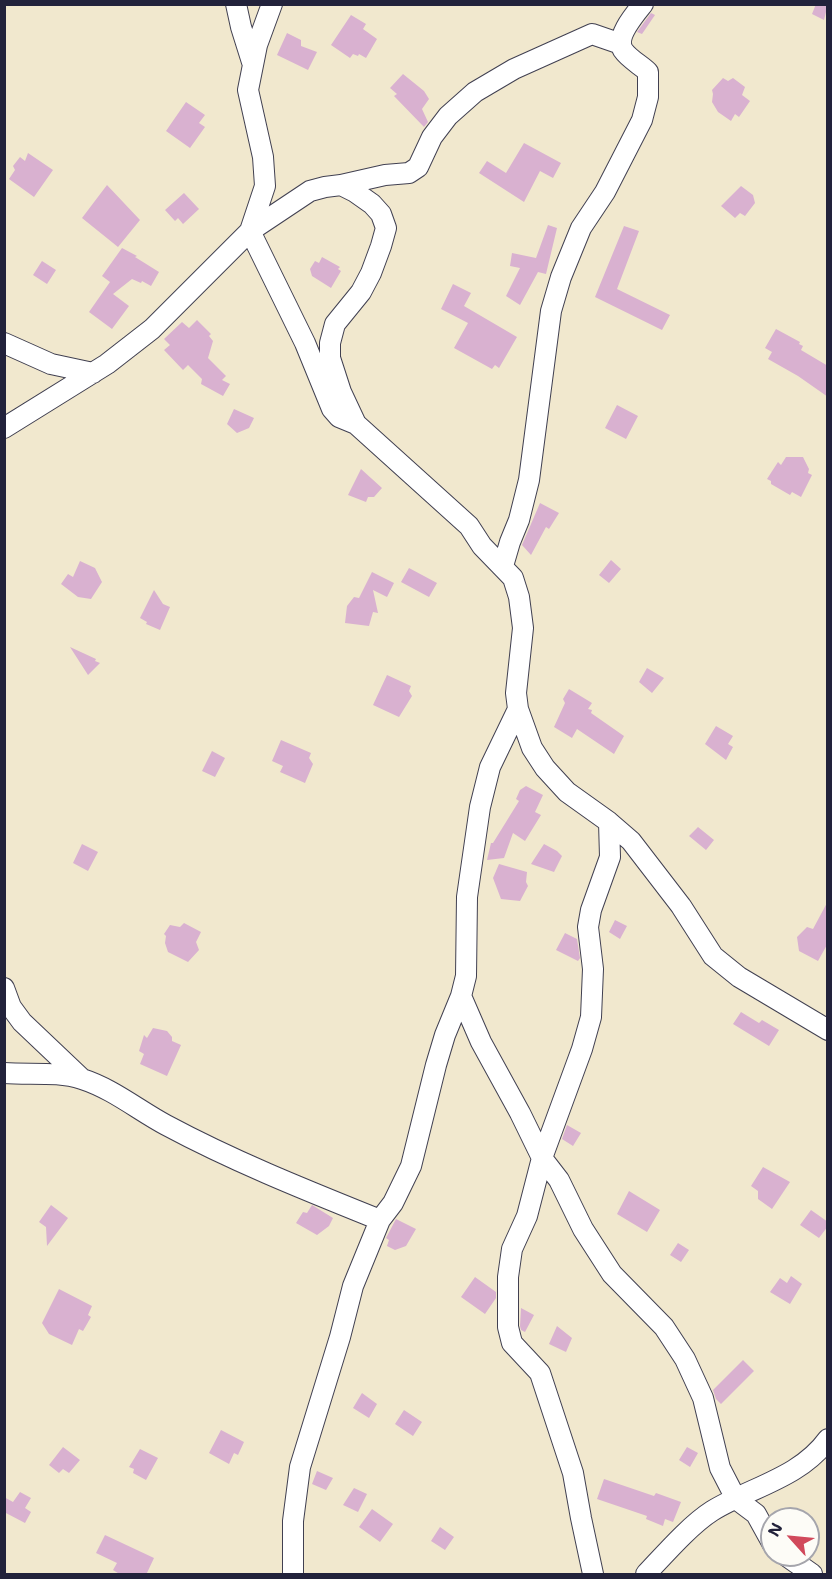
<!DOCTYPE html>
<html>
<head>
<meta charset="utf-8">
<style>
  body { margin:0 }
  #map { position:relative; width:832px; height:1579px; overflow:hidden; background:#f1e8ce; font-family:"Shantell Sans",sans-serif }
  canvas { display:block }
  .frame { position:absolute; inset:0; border:6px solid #22223b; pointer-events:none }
  .north { position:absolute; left:760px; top:1507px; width:60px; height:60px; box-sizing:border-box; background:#fdfcf7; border:2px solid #a5a5ac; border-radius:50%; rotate:297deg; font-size:16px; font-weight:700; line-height:24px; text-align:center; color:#22223b }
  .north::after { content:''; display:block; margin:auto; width:21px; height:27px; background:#d1495b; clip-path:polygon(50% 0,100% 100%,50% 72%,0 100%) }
</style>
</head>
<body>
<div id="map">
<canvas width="832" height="1579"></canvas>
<div class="frame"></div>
<div class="north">N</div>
</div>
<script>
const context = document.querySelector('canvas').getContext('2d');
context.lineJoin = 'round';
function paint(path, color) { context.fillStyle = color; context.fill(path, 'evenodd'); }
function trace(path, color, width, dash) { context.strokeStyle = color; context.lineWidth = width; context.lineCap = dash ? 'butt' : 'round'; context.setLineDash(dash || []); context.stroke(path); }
paint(new Path2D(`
  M816,4H828L824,20L812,14Z
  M651,13L655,15L642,34L637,32Z
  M351,15L366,24L363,29L377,39L366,58L359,54L358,56L353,54L350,58L331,45Z
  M287,33L301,40V46L317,52L308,70L277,55Z
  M403,74L424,91L429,99L422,109L428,122L424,127L394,96L397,94L390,88Z
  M723,78L728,81L733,78L745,87L742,95L750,101L739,117L735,114L731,121L718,112L712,102L713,94L712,90Z
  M186,102L205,115L199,123L205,127L190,148L166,131Z
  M524,143L561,163L553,178L540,171L524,202L479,173L487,161L506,173Z
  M28,153L53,170L34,197L9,179L15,170L13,166L20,157L25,161Z
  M107,185L140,220L118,247L82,218Z
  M741,186L753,195L755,203L745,216L740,213L735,218L721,206Z
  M184,193L199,209L183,224L178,218L175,221L165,210Z
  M548,225L557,228L546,274L538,272L520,305L506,296L520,268L510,266L512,253L536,258Z
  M624,226L639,231L617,289L670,315L662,330L595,297Z
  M122,248L137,256L135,257L159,272L151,286L142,281L141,283L132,279L113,294L129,306L112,329L89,312L110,282L102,276Z
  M322,257L340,267L338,269L341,271L331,288L312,276L310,269L315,261L319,263Z
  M42,261L56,270L47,284L33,275Z
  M453,284L471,293L464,306L517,337L499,368L495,365L492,369L454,348L468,323L441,309Z
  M197,320L211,334L209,336L213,341L208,358L226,376L222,380L230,384L223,396L201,384L202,379L188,365L183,370L164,350L170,345L164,339L182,322L189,328Z
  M776,329L800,342L799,344L803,346L801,350L828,366V397L798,376L768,359L772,352L765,348Z
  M617,405L638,416L626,439L605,428Z
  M234,409L254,418L249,428L237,433L227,424Z
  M786,457H803L809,469L808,473L812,475L801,497L792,492L790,495L771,484V481L767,479L778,462L781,465Z
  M361,469L382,488L374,497H368L366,502L348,495Z
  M540,503L559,513L549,529L546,527L531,555L522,545Z
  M611,560L621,569L609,583L599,575Z
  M80,561L95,568L102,582L91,599L78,597L61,584L68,574L73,577Z
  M409,568L437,583L429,597L401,582Z
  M372,572L394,583L387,597L373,590L378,613L373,612L369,626L345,623L347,606L354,597L359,598Z
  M154,590L163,604L170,607L160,630L146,624L147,622L140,618Z
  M70,647L96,659L95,661L100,663L88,675Z
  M647,668L664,678L652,693L639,682Z
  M387,675L411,686L409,691L412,696L399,717L373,705Z
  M569,689L592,703L588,709L592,710L591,713L624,736L614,754L577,729L572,738L554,727L565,703L563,699Z
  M716,726L733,736L728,744L733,747L726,760L705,744Z
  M281,740L311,753L309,758L313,764L305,783L280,772L283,766L272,761Z
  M212,751L225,758L215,777L202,771Z
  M526,786L543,795L535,812L541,815L525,841L513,833L504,858L487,860L491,843H493L519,801L516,799L520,790Z
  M698,827L714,840L706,850L689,836Z
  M82,844L98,852L88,871L73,863Z
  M544,844L557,851L562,856L554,872L531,864Z
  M499,864L527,872L526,882L528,886L520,901L501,899L493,878Z
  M828,901V943L818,961L799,951L797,937L807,927L813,929Z
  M615,920L627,926L620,939L609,932Z
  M184,923L201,932L196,942L199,950L188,962L168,952L165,943L166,936L164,934L170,925L180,927Z
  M565,933L577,939L580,958L578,961L556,950Z
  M741,1012L759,1023L762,1020L779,1030L769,1046L733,1024Z
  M153,1028L167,1031L172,1037V1041L181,1045L167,1076L140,1064L144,1054L139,1051L144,1035L147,1038Z
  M567,1125L581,1133L573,1146L562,1139Z
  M763,1167L790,1182L772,1209L758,1199V1191L751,1186Z
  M629,1191L660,1210L647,1232L617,1214Z
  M51,1205L68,1218L47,1246L46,1227L39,1222Z
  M312,1205L333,1218L329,1226L317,1235L296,1223L303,1212L307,1213Z
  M811,1210L828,1222V1226L819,1238L800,1225Z
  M396,1219L416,1229L406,1246L395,1250L387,1246L389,1240L386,1238Z
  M678,1243L689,1250L681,1262L670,1255Z
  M791,1276L802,1284L790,1304L770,1292L780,1278L787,1283Z
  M475,1277L496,1292V1298L485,1314L461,1297Z
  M59,1289L92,1306L88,1315L91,1317L83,1331L79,1329L72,1345L49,1334L42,1323Z
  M521,1308L534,1315L525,1332L521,1330L520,1326Z
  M557,1326L572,1338L566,1352L549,1344Z
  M743,1360L754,1371L721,1404L716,1399L713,1390Z
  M362,1393L377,1404L369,1418L353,1408Z
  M404,1410L422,1422L413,1436L395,1424Z
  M221,1430L244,1442L238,1455L234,1453L229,1464L209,1453Z
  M63,1447L80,1460L69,1473L63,1469L59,1473L49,1465Z
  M687,1447L698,1453L690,1467L679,1460Z
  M140,1449L158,1458L146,1480L133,1473L134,1469L129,1467Z
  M317,1471L333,1478L326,1490L312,1484Z
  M604,1479L654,1496L656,1493L681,1502L673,1522L665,1519L663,1526L646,1519L647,1516L597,1499Z
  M354,1488L367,1494L358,1512L343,1505Z
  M20,1492L31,1498L25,1508L31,1512L25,1523L4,1512V1497L13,1502Z
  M372,1509L393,1524L380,1542L359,1527Z
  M440,1527L454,1537L445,1550L431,1541Z
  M105,1535L154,1558L146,1575H121L113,1570L117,1563L96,1553Z`), '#d9b1d0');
const minor = new Path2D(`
  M236,4L241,27L252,62
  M341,185L385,175L409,173L418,167L432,137L448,116L475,92L514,69L592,34L621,44
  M4,343L51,364L93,373
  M356,424L339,417L332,409L305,343L250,231L310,191L325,187L341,185L355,192L372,204L381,214L386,228L381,246L371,273L361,292L335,324L330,343V358L341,392L356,424L469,526L482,546L513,578L519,597L523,628L516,693L518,709L532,748L545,768L567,792L609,822L631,841L681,906L713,956L739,977L828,1030
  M4,428L107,364L152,329L250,231L265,186L263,157L248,90L257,45L272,4
  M503,566L510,542L519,520L529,480L551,311L561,277L581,228L605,192L642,120L648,97V72C641,65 629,59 623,50C615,37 635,14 643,4
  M4,988L11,1007L22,1022L81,1078
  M461,996L481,1042L520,1113L542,1158L559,1180L583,1229L612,1274L664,1327L685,1359L703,1398L720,1468L736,1499L756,1514L772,1543
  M4,1073C30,1075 58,1071 82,1079C113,1089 138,1110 166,1125C235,1162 308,1191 380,1220
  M785,1555L812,1574
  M293,1574V1521L300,1467L340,1337L353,1286L380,1220L393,1203L411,1166L436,1065L445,1035L461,996L466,976L467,897L480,807L490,767L518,709
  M593,1574L581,1518L573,1473L540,1373L512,1343L508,1327V1277L512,1249L527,1216L542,1158L582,1049L591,1017L593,969L588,927L591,910L610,857L609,822
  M646,1574C664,1555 690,1525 712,1511C751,1487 800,1478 828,1439`);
trace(minor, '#414051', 22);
trace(minor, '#fff', 20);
</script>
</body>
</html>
